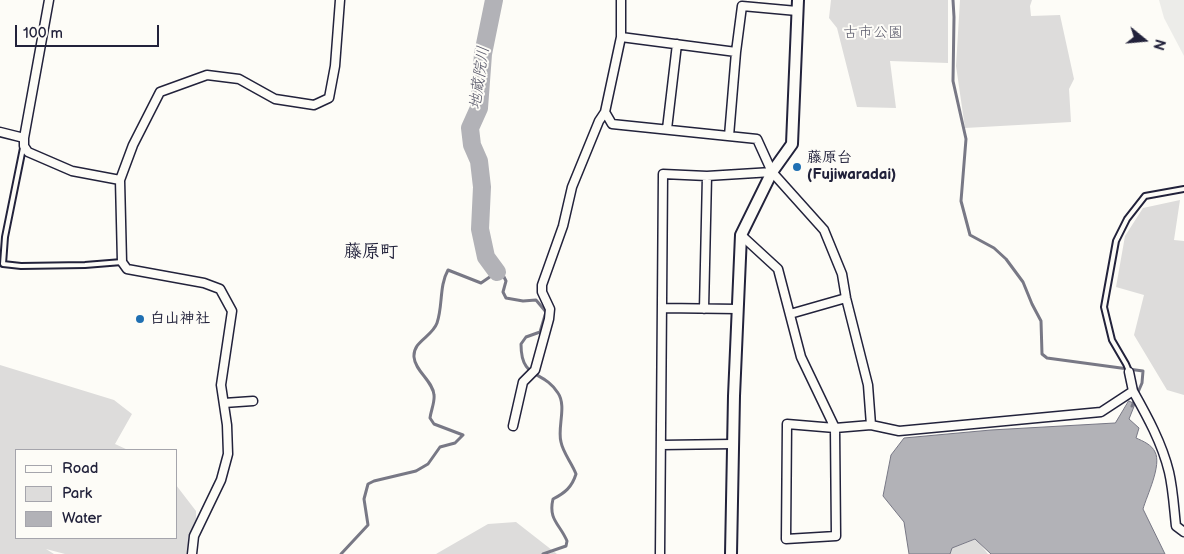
<!DOCTYPE html>
<html>
<head>
<meta charset="utf-8">
<style>
  body { margin:0 }
  #map { position:relative; width:1184px; height:554px; overflow:hidden; background:#fdfcf7; font-family:"Balsamiq Sans",sans-serif }
  canvas { display:block }
  .legend { position:absolute; left:15px; top:449px; width:162px; height:90px; box-sizing:border-box; background:#fdfcf7; border:1px solid #a5a5ac; margin:0; padding:6px 9px; list-style:none; font-size:15px; color:#22223b }
  .legend li { display:flex; align-items:center; gap:10px; height:25px }
  .legend b { width:25px; border:1px solid #a5a5ac }
  .north { position:absolute; left:1119px; top:15px; width:50px; height:50px; -webkit-text-stroke:4px #fdfcf7; paint-order:stroke; rotate:107deg; font-size:14px; font-weight:700; line-height:20px; text-align:center; color:#22223b }
  .north::after { content:''; display:block; margin:auto; width:18px; height:22px; background:#22223b; clip-path:polygon(50% 0,100% 100%,50% 72%,0 100%) }
  .scale { position:absolute; left:15px; top:25px; width:144px; height:22px; box-sizing:border-box; border:2px solid #22223b; border-top:0; padding-left:6px; font-size:15px; line-height:18px; white-space:nowrap; color:#22223b; -webkit-text-stroke:4px #fdfcf7; paint-order:stroke }
</style>
</head>
<body>
<div id="map">
<canvas width="1184" height="554"></canvas>
<ul class="legend">
<li><b style="height:6px;background:#fdfcf7"></b>Road</li>
<li><b style="height:14px;background:#dddcdb"></b>Park</li>
<li><b style="height:14px;background:#b2b2b7"></b>Water</li>
</ul>
<div class="north">N</div>
<div class="scale">100 m</div>
</div>
<script>
const context = document.querySelector('canvas').getContext('2d');
context.lineJoin = 'round';
function paint(path, color) { context.fillStyle = color; context.fill(path, 'evenodd'); }
function trace(path, color, width, dash) { context.strokeStyle = color; context.lineWidth = width; context.lineCap = dash ? 'butt' : 'round'; context.setLineDash(dash || []); context.stroke(path); }
function label(font, color, halo, rows, align = 'center') {
  context.font = font + ' "Balsamiq Sans","Klee One",sans-serif'; context.lineWidth = 4; context.setLineDash([]); context.textBaseline = 'middle'; context.strokeStyle = halo; context.fillStyle = color; for (const [text, x, y, turn = 0] of rows) {
    context.save(); context.translate(x, y); context.rotate((+turn || 0) * Math.PI / 180); context.textAlign = isNaN(turn) ? turn : align; if (halo) context.strokeText(text, 0, 0); context.fillText(text, 0, 0); context.restore();
  }
}
paint(new Path2D(`
  M1159,0H1184V56L1164,18Z`), '#ecece9');
paint(new Path2D(`
  M831,0H948V63L890,61L896,108L857,107L837,28L829,18Z
  M960,0H1032L1030,6L1031,16L1060,15L1074,79L1069,89L1071,122L965,128L956,66Z
  M1180,200L1174,240L1184,241V395L1167,390L1134,335L1144,295L1116,287L1125,236L1143,208Z
  M0,365L114,400L132,414L115,444L128,450H16V538H176V485L196,511L197,554H65L46,549L54,554H0Z
  M516,522L557,554H436L488,524Z
  M976,539L988,554H950L952,548Z`), '#dddcdb');
const water = new Path2D(`
  M1129,401L1135,404L1129,419L1139,428L1136,438C1143,441 1152,445 1155,452C1162,465 1147,495 1143,509L1165,554H991L975,539L952,548L950,554H909L904,522L883,496L891,455L904,438L991,430L1115,423Z`);
paint(water, '#b2b2b7');
trace(water, '#787885', 1);
trace(new Path2D(`
  M953,0L954,17L953,81L966,139L961,201L970,235L994,248L1006,259L1023,282L1032,304L1041,321L1042,354L1047,358L1143,371L1142,383L1132,406
  M341,554L368,525L364,499L368,484L374,481L416,471L428,464L440,447L455,443L463,435L434,424L430,418C431,410 435,402 434,395C433,381 415,371 414,357C413,341 432,337 437,323C443,306 439,286 448,270L481,283L497,272L502,273L506,281L503,292L506,298L523,301L536,300L546,312L540,332L526,337L521,344C521,381 543,369 558,393C567,406 557,428 561,442C563,453 572,463 576,474C572,487 565,493 553,499C548,520 560,524 567,541L566,546L543,554`), '#787885', 3);
trace(new Path2D(`
  M494,0L483,54L479,108L470,128L472,145L479,161L482,187L480,229L486,257L497,272`), '#b2b2b7', 18);
const service = new Path2D(`
  M23,148L5,237L3,264L21,266L85,265L122,262
  M1129,371L1126,364L1112,340L1104,307L1116,241L1127,219L1145,196L1184,189`);
const minor = new Path2D(`
  M49,0L24,138V146L28,152L72,171L120,180
  M621,0V37L605,112L612,124L757,139L772,172L824,230L842,274L846,298L868,385L871,425
  M621,37L736,52
  M667,129L677,44
  M0,132L24,138
  M729,136L736,52L742,6L797,11
  M741,235L778,269L801,357L835,428L836,536L786,539L787,424L835,428L871,425L899,431L1101,412L1133,391L1129,372
  M662,308L738,309
  M704,309L707,176
  M790,314L846,298
  M1133,391C1147,416 1162,443 1169,472C1173,489 1174,508 1176,526L1184,532
  M224,403L253,401
  M513,426L523,382L535,370L549,319L550,309L542,292V285L563,226L572,187L599,121L605,112
  M661,445L733,444
  M192,554L194,536L221,480L228,454L227,425L221,385L232,311L220,289L204,283L127,269L122,262L120,180L133,145L160,92L207,75L239,79L275,99L314,105L329,98L335,66L340,0
  M660,554L663,174L707,176L772,172`);
const tertiary = new Path2D(`
  M731,554L734,396L741,235L772,172L792,144L798,0`);
trace(service, '#22223b', 8);
trace(minor, '#22223b', 11);
trace(tertiary, '#22223b', 14);
trace(service, '#fdfcf7', 4);
trace(minor, '#fdfcf7', 8);
trace(tertiary, '#fdfcf7', 10);
for (const [x, y, r, color] of [
  [797,167,5,"#1f6fb2"],
  [140,319,5,"#1f6fb2"]
]) { const dot = new Path2D(); dot.arc(x, y, r, 0, 2 * Math.PI); context.fillStyle = color; context.fill(dot); trace(dot, '#fdfcf7', 2); }
label('15px', '#5a5a6b', '#fdfcf7', [
  ["古市公園",873,33]
]);
label('bold 15px', '#22223b', '#fdfcf7', [
  ["藤原台",807,158],
  ["(Fujiwaradai)",807,175],
  ["白山神社",150,319]
], 'left');
label('italic 16px', '#545466', '#fdfcf7', [
  ["地蔵院川",480,78,-82]
]);
label('bold 18px', '#22223b', '#fdfcf7', [
  ["藤原町",371,252]
]);
</script>
</body>
</html>
